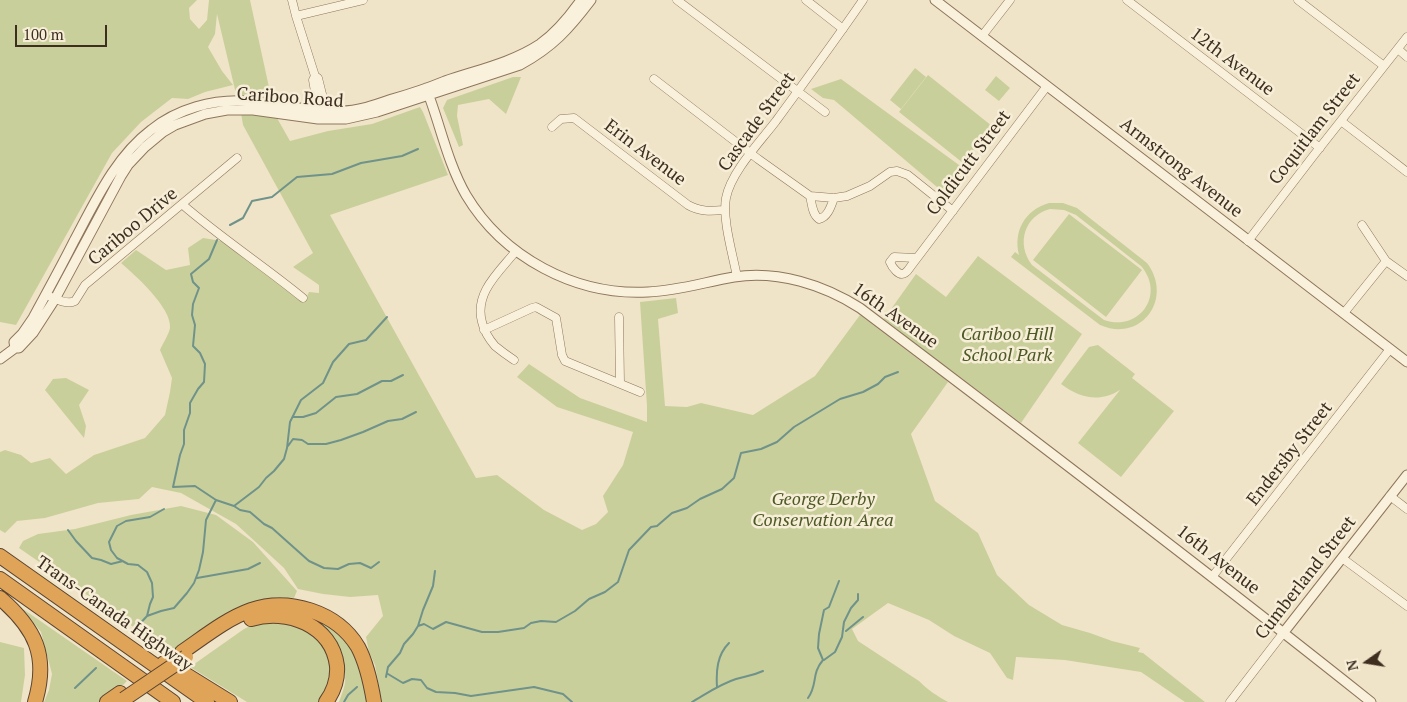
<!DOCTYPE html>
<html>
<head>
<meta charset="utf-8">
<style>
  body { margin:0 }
  #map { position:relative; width:1407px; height:702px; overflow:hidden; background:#f0e4c8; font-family:"PT Serif",serif }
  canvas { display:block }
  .north { position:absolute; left:1342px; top:637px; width:50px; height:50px; -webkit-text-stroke:4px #f7eed8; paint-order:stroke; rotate:257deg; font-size:14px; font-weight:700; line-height:20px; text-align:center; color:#3d2e20 }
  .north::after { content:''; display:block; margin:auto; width:18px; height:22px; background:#3d2e20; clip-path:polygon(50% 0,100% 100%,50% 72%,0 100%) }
  .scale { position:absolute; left:15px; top:25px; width:92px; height:22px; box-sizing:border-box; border:2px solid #3d2e20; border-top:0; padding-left:6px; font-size:15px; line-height:18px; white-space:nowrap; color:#3d2e20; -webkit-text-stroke:4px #f7eed8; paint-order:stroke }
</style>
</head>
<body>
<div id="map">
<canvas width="1407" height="702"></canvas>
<div class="north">N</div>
<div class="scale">100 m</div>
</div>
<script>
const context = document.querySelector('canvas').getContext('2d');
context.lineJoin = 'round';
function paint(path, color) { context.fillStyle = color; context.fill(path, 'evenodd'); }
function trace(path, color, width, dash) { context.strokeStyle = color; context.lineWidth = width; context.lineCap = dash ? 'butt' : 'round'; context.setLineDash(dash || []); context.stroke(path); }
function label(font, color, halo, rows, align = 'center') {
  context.font = font + ' "PT Serif",serif'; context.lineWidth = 5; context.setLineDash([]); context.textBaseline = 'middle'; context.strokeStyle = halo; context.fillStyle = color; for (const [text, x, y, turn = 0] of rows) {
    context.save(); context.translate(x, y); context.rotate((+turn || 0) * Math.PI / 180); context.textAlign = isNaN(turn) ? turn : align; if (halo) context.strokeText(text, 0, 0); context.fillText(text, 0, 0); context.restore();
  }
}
paint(new Path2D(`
  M0,0H197L189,8L190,19L199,29L207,20L209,0H250L272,101L237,98L217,14L215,34L208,47L222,71L233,85L205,92L188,99L172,98L141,122L112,153L16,325L0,322Z
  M915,68L926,77L901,109L890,100Z
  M928,75L992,126L963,163L899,112Z
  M996,76L1010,88L999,101L985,90Z
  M513,77H521L506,114L489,99L458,105L457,116L463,145L459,147L443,108L447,100Z
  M841,79L970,173L950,198L834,100L823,98L811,89Z
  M420,107L423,112L448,175L330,215L476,478L497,475L544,510L582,530L596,524L608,512L603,496L623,465L633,432L557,407L517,377L529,364L580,398L647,422V406L640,302L676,298L678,313L658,319L665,406L687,407L701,403L753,415L815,376L860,315L935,372L939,373L948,382L911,434L935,501L978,533L997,575L1029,605L1062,625L1090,633L1112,641L1140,648L1138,652L1143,653L1205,702H1185L1141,672L1065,660L1016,657L1013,680L1007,678L990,653L954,636L929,620L888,603L852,629L858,641L919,681C928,690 937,696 948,702H382L375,665L369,652L366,637L383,616L378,595L350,597L323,594L298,589L284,568L236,524L181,493L152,487L139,499L98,503L45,518L17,521L5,533L0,530V452L5,450L21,455L31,463L50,458L66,474L94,455L145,438L165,415L170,392L172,378L160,350C162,345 169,334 170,328C172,308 135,275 121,263L136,250L166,270L190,265L188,248L203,238L222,241L304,303L309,292L319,293V285L293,267L313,253L243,125L241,113L277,118L290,141L328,131L372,124Z
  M1049,203H1063L1077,208L1147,263C1174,299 1141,343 1100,325L1011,257L1015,252L1019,255C1013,231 1025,210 1049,203ZM1050,209L1064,210L1076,215L1141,266C1166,295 1139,332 1104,320L1032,265C1016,244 1024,216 1050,209Z
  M1069,214L1142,270L1106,317L1033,260Z
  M978,256L1082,334L1021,423L951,370L944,368L942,364L884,319L916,274L946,297Z
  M1098,345L1135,374L1132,378L1174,411L1121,477L1078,443L1120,390C1099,403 1080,398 1061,384L1089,347Z
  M66,378L89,390L79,405L86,426L84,438L45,390L53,379Z
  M181,506L216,515L253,542L297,591L294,598L278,597L262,600L247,606L177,652L171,653L19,548L23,541L38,534L75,529L131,515Z
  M23,609L127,681L118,690L100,702H44L49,690L52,674L41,632Z
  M301,615L329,623L354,646L371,702H339C341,696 344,689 345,683C347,661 338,634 319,623C313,620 307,617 301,615Z
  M272,620L306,628L332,655L331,683L320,702H247L190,667L244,629L254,624Z
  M0,642L24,648L25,675L21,702H0Z`), '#c9cf9b');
trace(new Path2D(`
  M230,225L243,218L252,201L272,197L297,177L332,174L361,163L402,156L418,149
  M217,240L209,259L191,274L193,282L199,288L193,304L192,315L195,325L193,346L200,353L205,364L204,382L198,389L190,403V413L184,430V444L180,455L173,487L195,486L216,500L234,506L259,487L266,478L274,471L284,459L287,448L290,422L301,400L323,383L333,362L349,344L366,340L387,317
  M293,417H303L316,413L336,397L357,394L382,381H391L403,375
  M288,446L293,439L302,440L308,444H326L341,440L363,432L388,421L402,419L416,412
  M234,506L240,510L250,512L264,524L272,528L309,561L324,568L338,569L349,564L360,563L371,568L379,562
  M68,530L76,541L92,558L101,560L111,564L123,561
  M197,578L248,569L260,563
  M147,616L150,604L153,597L152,583L147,572L138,565L128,564L117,558L111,550L109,542L117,526L126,521L150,517L164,509
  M418,626L423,610L433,586L435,571
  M136,628L147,616L161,611L174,608L187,593L194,583L199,570L203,552L206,520L216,500
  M846,631L863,617
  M824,660L835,652L842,637L844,622L851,608L858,600V594
  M388,674L403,683L412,679L421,680L427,688L436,692L455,693L471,696L534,687L563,694L572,702
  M386,677L388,667L400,653L404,644L413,634L418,626L424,624L433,629L446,622L482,632H498L524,628L531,623L541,621L556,622L575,611L589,599L605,592L618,582L629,550L651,527L657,526L672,513L687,508L700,499L722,489L734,478L741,453L761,449L777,442L794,427L840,399L863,392L878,384L885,377L898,372
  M717,687C716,671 717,655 729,643
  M75,688L96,668
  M808,698C818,684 811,674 823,660L818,648L819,634L824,610L829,607L839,581
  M344,702L348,695L357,687
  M692,702C706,694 720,684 736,679C747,676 752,676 763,671`), '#6f938a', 2);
const minor = new Path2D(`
  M292,0L296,16L315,76L318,78L324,102L325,115
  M677,0L825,112
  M806,0L843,29
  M1127,0L1320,148
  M1298,0L1384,66
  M296,16L363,0
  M982,36L1010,0
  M1398,49L1407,57
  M315,76L313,80L317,103L318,116
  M654,79L758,159L810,196L834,198L847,196L870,186L890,172L897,171L908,175L953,211
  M1341,121L1407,172
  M552,127L561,119L574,118L688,205C700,212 711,211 724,210
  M810,196C812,204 812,214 819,219C828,217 831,206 834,198
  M183,205C221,238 264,266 303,298
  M1362,225L1386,261
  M1248,241L1314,155L1407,37
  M916,258L894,257L890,262C892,267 899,277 905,273C908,271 909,269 911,266L1047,86
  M737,277C733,255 722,219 726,198C731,172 760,142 776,121C805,81 835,41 863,0
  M51,297C58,300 68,305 75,301L85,285L237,158
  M1344,313L1386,261L1407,276
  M619,317L620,383
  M484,330L532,308L536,307L556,318L562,355L565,361L640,392
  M514,360C508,356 501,351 495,346C489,339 484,331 482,322C474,293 499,272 516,251
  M1390,496L1407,509
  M1342,558L1407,606
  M1212,577L1390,349
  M1230,702L1284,632`);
const tertiary = new Path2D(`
  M935,0L1407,362
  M426,88C440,123 447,162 466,195C503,257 575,296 648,292C677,291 705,282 734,277C778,270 824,285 860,308C1032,438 1203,568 1371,702
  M15,348L14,342L22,334L33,318C47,292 61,267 74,241C95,202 115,157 151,130C177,109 213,99 246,101C278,103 309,112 340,111C358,111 375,105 392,99C410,94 428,88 445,81C477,70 511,63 540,44C557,32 569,17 581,0
  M0,359L15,348H19L33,333L55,299L121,176L128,165L145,147L163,132L175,125L205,114L227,110H253L318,119H346L377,112L520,65C553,47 569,29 591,0
  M1284,632L1407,475`);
const motorway = new Path2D(`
  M0,556L207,702
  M0,579L173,702
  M0,598C35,628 49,656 35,702
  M251,619C287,608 332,625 337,666C338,680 334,691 326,702
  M182,652C204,637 226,619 251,610C289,597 337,612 358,647C367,664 371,684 374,702
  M164,663L175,668L230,702
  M107,702L120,693`);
trace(minor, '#8d765c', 9);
trace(tertiary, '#8d765c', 11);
trace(motorway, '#5b4430', 16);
trace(minor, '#faf1dc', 8);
trace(tertiary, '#faf1dc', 9);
trace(motorway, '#e0a458', 14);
const motorwayBridge = new Path2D(`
  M124,699L186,657`);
trace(motorwayBridge, '#5b4430', 16, []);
trace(motorwayBridge, '#e0a458', 14);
label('18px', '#3d2e20', '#f7eed8', [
  ["12th Avenue",1232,62,37],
  ["Cariboo Road",290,98,4],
  ["Cascade Street",757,122,-54],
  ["Coquitlam Street",1315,129,-52],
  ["Erin Avenue",645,153,37],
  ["Coldicutt Street",969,163,-53],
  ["Armstrong Avenue",1181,168,38],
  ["Cariboo Drive",133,227,-40],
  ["16th Avenue",895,316,35],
  ["Endersby Street",1290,454,-52],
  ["16th Avenue",1218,560,38],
  ["Cumberland Street",1306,578,-52],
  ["Trans-Canada Highway",114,614,35]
]);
label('italic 18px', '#4d5a26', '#f7eed8', [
  ["Cariboo Hill",1007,335],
  ["School Park",1007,356],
  ["George Derby",823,500],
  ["Conservation Area",823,521]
]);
</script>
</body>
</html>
